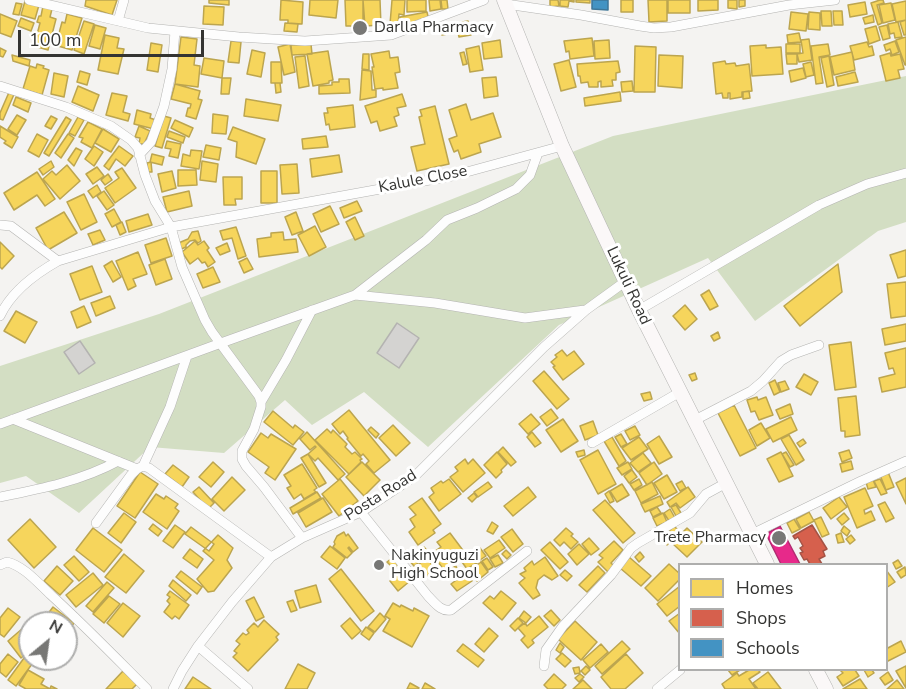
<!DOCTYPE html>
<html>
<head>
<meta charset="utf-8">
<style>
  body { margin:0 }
  #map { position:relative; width:906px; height:689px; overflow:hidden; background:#f4f3f1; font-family:"Nunito Sans",sans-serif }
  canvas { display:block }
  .legend { position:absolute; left:678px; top:563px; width:210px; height:108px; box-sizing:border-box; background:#fff; border:2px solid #aeaead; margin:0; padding:8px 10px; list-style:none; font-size:18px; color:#343432 }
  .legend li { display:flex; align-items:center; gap:12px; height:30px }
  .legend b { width:30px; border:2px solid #aeaead }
  .north { position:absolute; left:18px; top:611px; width:60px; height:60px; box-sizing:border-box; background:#fff; border:2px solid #aeaead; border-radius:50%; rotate:29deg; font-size:16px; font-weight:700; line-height:24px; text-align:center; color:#343432 }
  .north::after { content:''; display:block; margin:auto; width:21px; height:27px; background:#777775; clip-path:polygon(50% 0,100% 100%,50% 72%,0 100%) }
  .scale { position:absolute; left:18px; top:30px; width:186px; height:27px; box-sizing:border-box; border:3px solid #343432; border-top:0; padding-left:8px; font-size:18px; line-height:21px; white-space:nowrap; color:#343432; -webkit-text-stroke:4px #fff; paint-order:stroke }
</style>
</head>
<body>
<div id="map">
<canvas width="906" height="689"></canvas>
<ul class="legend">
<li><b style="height:16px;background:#f6d55c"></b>Homes</li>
<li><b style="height:16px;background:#d6604d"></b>Shops</li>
<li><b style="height:16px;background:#4393c3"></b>Schools</li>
</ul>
<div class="north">N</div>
<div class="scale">100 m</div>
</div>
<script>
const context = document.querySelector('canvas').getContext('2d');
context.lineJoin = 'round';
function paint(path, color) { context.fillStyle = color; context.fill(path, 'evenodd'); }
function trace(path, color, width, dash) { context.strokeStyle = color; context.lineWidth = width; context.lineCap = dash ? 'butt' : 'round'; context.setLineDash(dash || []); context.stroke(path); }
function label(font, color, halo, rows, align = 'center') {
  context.font = font + ' "Nunito Sans",sans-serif'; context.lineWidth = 6; context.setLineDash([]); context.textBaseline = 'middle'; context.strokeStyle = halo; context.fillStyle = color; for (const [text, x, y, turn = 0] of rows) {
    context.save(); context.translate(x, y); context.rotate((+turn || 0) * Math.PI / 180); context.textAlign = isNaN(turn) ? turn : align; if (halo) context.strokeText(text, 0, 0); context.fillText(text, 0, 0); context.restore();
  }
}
paint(new Path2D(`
  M906,76V222L878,231L755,321L708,258L559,325L428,447L364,392L312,425L285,400L224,453L150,447L79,513L26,476L0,483V366L159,314L613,136Z`), '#d3dec3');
const homes = new Path2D(`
  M86,0H117L112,15L85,6Z
  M209,0H229V5L209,3Z
  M281,0L303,2L302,24L288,23V20H280Z
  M310,0H338L336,18L309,15Z
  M345,0H363V26H346Z
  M363,0H380L381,25L365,26Z
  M392,0H405L404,15L399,14L398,24H390Z
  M407,0H426V11L407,12Z
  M429,0H440L441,9L430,11Z
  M441,0H447L448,9H442Z
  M550,0H558L559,6L550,7Z
  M560,0H574V2L569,1L568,7L560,6Z
  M576,0H590V3L576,2Z
  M621,0H633V12H621Z
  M648,0H667V21L649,22Z
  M668,0H690V13H668Z
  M698,0H718V10L698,11Z
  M728,0H737V9L728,8Z
  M739,0H745V6L739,7Z
  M880,0H883L884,3L877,5L882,23L878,25L871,3Z
  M25,1L39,5L35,19L21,15Z
  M906,1V20L896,22L892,4Z
  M865,2L867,14L850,17L848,5Z
  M16,3L22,4L19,15L13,14Z
  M891,3L895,20L883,23L879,5Z
  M43,6L52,9L50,17L56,19L48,50L34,46L40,23L37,22L39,16H41Z
  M204,6L224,7L223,25L203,24Z
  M821,11H831L832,26H822Z
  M833,11H842L843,25H834Z
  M427,12L429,21L402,26L400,17Z
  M791,12L808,14L806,31L789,29Z
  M809,12L820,13V30L808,29Z
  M0,14L17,21L11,37L0,33Z
  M67,14L82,18L72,50L58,46L60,38L58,37L62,22L65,23Z
  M873,15L874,22L865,24L863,18Z
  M21,18L34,23L31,31L18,26Z
  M906,20V35H904L900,22Z
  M84,21L94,24L84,54L74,50Z
  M468,21L471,35L459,37L456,23Z
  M898,22L902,37L895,38L894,33L890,34L888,24Z
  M285,23L298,24L297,32L284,31Z
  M95,25L106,28L100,49L89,46Z
  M451,25L453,33L442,35L440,27Z
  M887,25L890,38L883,40L879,27Z
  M876,26L880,40L869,44L865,29Z
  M799,33L801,42L788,43L787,35Z
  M105,35L119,38L117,48L124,49L118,74L98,70Z
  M181,37L197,39L194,65L200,66L198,87L175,84Z
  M906,37V65H905L896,40Z
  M592,38L594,56L570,59L569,51L566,52L564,41Z
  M809,39L812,60L799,62L797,54L803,53L801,40Z
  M500,40L502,57L484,59L482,43Z
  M609,40L610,58L595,59L594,41Z
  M231,41L241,42L239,63L228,62Z
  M895,41L899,52L892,55L890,49L886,51L884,45Z
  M867,42L869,47L872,46L874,55L854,60L850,46Z
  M151,43L162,45L158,72L147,70Z
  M290,44L295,72L284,75L278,47Z
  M311,44L312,54L292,55L291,45Z
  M786,44H800V53H786Z
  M828,44L830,55L819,57L823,83L816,84L811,46Z
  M766,45V48L781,47L783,74L752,76L750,46Z
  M479,46L483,70L470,72L466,49Z
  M635,46L656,47L655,92H634Z
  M0,48L6,51L3,57L0,56Z
  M252,50L265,53L261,77L247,74Z
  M328,51L333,80L329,81V83L313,86L307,54Z
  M389,51L390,58L398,57L400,72L395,73L398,88L383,90V88L375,89L372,67H374L371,54Z
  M464,52L467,64L463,65L460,53Z
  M852,52L855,70L834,75L830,57Z
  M890,53L891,56L900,54L904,69L898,70L900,78L886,81L880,56Z
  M363,54H369V70L362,69Z
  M786,54H797V64H787Z
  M12,55L30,60L29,66L13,61Z
  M659,55L683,56L682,88L658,86Z
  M305,56L309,86L299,88L295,57Z
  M829,56L834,85L827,87L821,58Z
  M204,58L224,61L222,78L201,74Z
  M569,60L576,87L561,91L554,64Z
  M618,61L620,72L616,73V80H612L613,86L601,87V81L598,82V87H589L588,82L581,83L580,76H578L577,64Z
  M725,61L726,64L735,63L736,66L749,64L752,91L742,92V97L730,99V93H728V98H723L722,93L716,94L713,63Z
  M271,62H281L282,83H271Z
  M811,62L814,75L806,77L803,64Z
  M37,64L44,66L43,68L49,70L42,95L23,89L30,66L36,68Z
  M803,68L806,78L791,82L789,71Z
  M362,70L371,71L372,90H376V97L360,100Z
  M80,71L90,74L87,85L77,82Z
  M855,72L858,82L838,86L836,77Z
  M54,73L68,76L64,97L51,94Z
  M496,77L498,96L484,98L482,78Z
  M222,78H231L229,94H221Z
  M339,79H349L350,93L319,94V86L332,85V82H339Z
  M632,81L633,91L622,92L621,82Z
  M275,83H280L281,92L276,93Z
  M175,84L200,91L198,99L202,100L196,119L186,116L188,108H190L191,104L171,99Z
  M78,86L99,95L93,111L72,102Z
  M10,90L15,92L3,120L0,119V113Z
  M749,91L750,98L743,99V92Z
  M620,92L621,101L585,106L584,98Z
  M112,93L127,96L123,112L130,114L128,121L106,115Z
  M402,94L406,106L397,108L399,115L394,117L397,126L380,131L377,121L371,123L365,106Z
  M16,97L31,103L28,112L13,105Z
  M246,99L281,105L278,121L244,116Z
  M466,104L471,120L493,113L501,137L479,144L481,152L461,159L458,150L454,152L449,139L457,136L449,110Z
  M353,105L355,127L330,130L329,124L326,125L324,113H328L327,108Z
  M435,106L449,164L417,171L411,147L425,144L419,117L422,116L420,110Z
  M137,110L151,114L150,118L156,120L154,129L134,124Z
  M213,114L228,116L226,134L212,133Z
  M17,115L26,120L17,135L8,129Z
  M51,116L57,119L51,129L45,126Z
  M164,116L171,118L162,148L155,146Z
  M66,117L71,120L49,156L44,153Z
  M78,117L84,120L75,136L69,133Z
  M175,120L193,128L189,137L171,128Z
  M88,122L102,129L92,148L81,142L83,138L79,137Z
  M0,126L18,137L12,148L4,143L6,141L0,137Z
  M139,126L150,131L144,144H139L140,138L135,137Z
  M233,127L265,139L256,164L236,157L237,142L228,139Z
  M103,129L119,139L111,152L95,143Z
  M169,131L185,137L183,143L167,137Z
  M37,134L48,140L39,157L28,151Z
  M68,134L74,138L61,158L55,153Z
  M326,136L328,147L303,149L302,139Z
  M167,141L181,144L178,158L169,156L171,149L165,148Z
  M206,145L221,148L219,160L203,157Z
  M94,146L103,152L94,166L85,159Z
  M119,146L133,156L125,166L116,159L109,170L104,166Z
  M76,148L82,151L74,166L68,160Z
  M191,150L202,151L199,169L181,166L183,154L190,156Z
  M152,154L164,157L162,165L150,162Z
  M339,155L342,172L312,177L310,159Z
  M51,161L54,167L43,175L39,169Z
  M202,161L218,164L216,182L200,180Z
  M151,162L152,172H148L147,163Z
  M297,164L299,193L282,194L280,165Z
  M67,165L80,181L60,199L43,179L52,171L56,175Z
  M97,167L104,176L93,184L86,174Z
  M122,168L136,188L115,203L105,188L119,178L115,172Z
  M178,170H196L197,185L178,186Z
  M172,171L176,188L162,192L158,174Z
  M261,171H277V203H261Z
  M37,172L55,199L45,206L37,195L14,210L4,193Z
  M108,174L112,180L105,185L101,180Z
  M223,177H242V199H235L236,205H224Z
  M97,185L101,192L93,198L88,191Z
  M104,191L114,205L107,210L97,196Z
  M189,191L192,206L167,212L163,197Z
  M84,194L97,222L81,230L67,202Z
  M357,201L362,211L344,218L340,208Z
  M330,206L339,224L321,232L313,214Z
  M114,209L121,222L112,227L105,214Z
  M64,212L77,233L48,250L36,228Z
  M296,212L303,231L292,235L285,217Z
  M148,214L152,225L129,232L126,221Z
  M355,217L364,236L355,240L346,222Z
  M122,222L126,232L120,235L116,225Z
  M315,226L326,247L309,256L298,235Z
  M236,227L246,256L238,259L232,238L223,240L220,231Z
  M100,230L105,240L93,245L88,234Z
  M198,231L201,241L198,243L195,240L190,241L186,245V247L179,250L176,244L188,239L192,232Z
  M283,232L284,240L296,239L298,252L259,257L257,239L271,237V233Z
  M166,238L172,256L151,263L145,245Z
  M195,241L198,245L204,241L209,248L207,250L215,262L208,267L205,262L202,263L198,258L190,264L182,252Z
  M0,242L14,256L2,269L0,267Z
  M227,243L230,251L220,255L216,248Z
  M906,250V276L898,278L890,255Z
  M138,252L147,274L133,279L136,286L128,290L116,261Z
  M247,258L253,269L244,273L239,262Z
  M165,259L172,279L156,285L149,265Z
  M112,261L121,277L113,282L104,266Z
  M838,264L842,292L800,326L784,306Z
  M92,266L102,292L80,300L70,274Z
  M213,267L220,282L203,288L197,274Z
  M906,282V316L891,318L887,284Z
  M709,290L718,306L710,310L701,295Z
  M110,296L115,308L96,316L91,303Z
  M685,305L697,319L685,330L673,316Z
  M84,306L91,322L77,328L71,312Z
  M16,311L37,322L25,343L4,331Z
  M906,324V341L885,345L882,329Z
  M718,332L720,338L714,341L711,336Z
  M851,342L856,387L835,390L829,345Z
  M906,348V387L882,392L879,378L895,374L893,368L889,369L885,353Z
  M562,350L567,356L574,351L584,364L563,380L553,367L555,366L551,362L557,357L555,355Z
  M544,371L569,399L557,409L533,381Z
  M695,373L697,379L692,381L689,375Z
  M804,374L818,382L811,395L796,387Z
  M775,380L780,392L774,395L769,383Z
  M785,381L789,389L781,392L778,383Z
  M650,392L652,399L644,401L641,394Z
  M856,396L860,435L845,437V431H841L838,398Z
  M757,397L758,400L766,397L773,415L759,420L755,411L751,412L747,400Z
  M790,404L793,414L780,419L776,410Z
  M734,405L756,448L740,456L718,413Z
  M551,409L558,418L547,426L540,417Z
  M349,410L390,460L374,473L366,464L369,461L363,454L361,456L347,439L348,438L343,431L340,434L332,424Z
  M273,411L293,428L295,425L304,432L293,445L264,422Z
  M531,414L540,424L528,434L519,424Z
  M791,417L797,430L773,442L766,429Z
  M563,419L578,441L561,452L546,430Z
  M593,421L598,435L585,440L580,426Z
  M761,423L770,438L757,446L749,430Z
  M393,425L410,443L396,456L379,438Z
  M635,426L640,435L630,440L625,431Z
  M371,427L379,434L376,438L368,430Z
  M327,429L331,433L333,430L347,444L345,447L352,454L355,452L362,459L360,460L361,462L349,474L315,440Z
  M307,432L345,474L338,480L318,458L315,461L308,454L316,447L315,446L310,450L300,439Z
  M532,432L541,443L535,447L527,437Z
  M261,433L268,438L271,434L296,449L275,480L265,473L269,467L248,452Z
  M621,434L627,444L621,447L615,437Z
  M789,435L804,460L796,465L781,439Z
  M659,436L672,457L659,464L647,444Z
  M612,437L626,461L619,466L604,441Z
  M639,437L648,449L631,460L622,448Z
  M803,439L806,443L800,447L797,443Z
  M503,447L516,462L511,466L498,452Z
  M584,450L585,455L578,457L576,452Z
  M598,450L616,484L598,494L580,460Z
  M849,450L852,458L842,462L839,453Z
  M497,452L507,464L501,470L502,472L496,478L484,465Z
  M781,452L793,476L779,482L767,459Z
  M786,452L794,465L790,467L782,454Z
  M643,453L651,463L638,472L630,463Z
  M308,454L326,483L319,487L301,458Z
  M465,459L468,464L473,459L485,473L463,492L450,477L458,471L455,467Z
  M851,461L853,469L842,472L840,464Z
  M213,462L224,472L211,487L199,477Z
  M362,462L380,480L364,496L346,477Z
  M628,462L632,469L622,475L617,468Z
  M654,462L662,474L647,485L639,473Z
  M302,464L317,488L314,490L316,492L304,499L301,494L294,499L287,488L291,486L284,475Z
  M173,465L189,477L182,487L165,474Z
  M632,470L637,477L629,483L624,476Z
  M140,472L158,484L135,518L117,506Z
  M888,472L894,487L886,490L880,475Z
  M667,475L677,492L664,499L654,483Z
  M232,477L245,490L224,511L212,499Z
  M906,478V504L896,483Z
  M340,479L358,501L339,516L322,494Z
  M449,479L461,494L439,511L429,497L434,493L431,488L441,481L443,483Z
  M639,479L642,485L634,490L630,484Z
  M880,479L887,493L881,495L874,481Z
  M873,480L876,487L868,489L866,482Z
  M682,481L686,488L680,491L676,484Z
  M488,482L492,487L478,497L474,492Z
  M652,482L658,494L641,503L635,491Z
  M622,484L629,495L617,502L610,491Z
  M199,487L214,503L208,509L193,492Z
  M528,487L536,497L513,516L504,506Z
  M688,487L695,497L680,508L676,503L670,507L667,502Z
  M865,488L873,506L864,510L865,514L871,511L875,520L857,528L844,497Z
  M609,491L614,501L610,503L605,494Z
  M317,492L321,498L293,514L290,508Z
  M474,493L477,497L472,502L468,498Z
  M156,494L164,499L166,496L178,504L175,508L179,511L167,529L143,512Z
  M660,496L663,504L645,512L641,504Z
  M839,497L847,507L831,519L823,508Z
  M323,498L332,512L306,527L298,513Z
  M422,498L441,524L433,530L435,533L418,545L409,532L415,527L410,519L416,515L409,507Z
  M605,500L635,533L623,543L593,510Z
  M885,502L894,518L886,522L878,505Z
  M676,505L681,513L676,516L671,507Z
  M657,507L661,513L653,517L650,511Z
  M670,509L675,518L669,521L664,513Z
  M809,512L814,521L801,528L796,519Z
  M124,513L136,522L121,543L108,533Z
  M663,513L667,522L657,526L653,518Z
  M844,513L849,519L842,525L837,519Z
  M821,517L829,534L822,537L814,520Z
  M30,519L56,547L34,568L8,540Z
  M794,519L800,529L792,533L787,523Z
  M492,522L498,526L493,534L487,531Z
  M153,524L162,531L158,536L149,529Z
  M175,525L185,532L173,548L163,541Z
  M674,526L680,532L667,545L661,539Z
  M844,526L850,531L847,536L841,531Z
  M191,527L214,544L209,551L185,534Z
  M93,528L122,550L104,572L76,550Z
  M566,528L573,534L571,536L578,542L571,549L564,542L560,546L554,540Z
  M687,528L702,542L687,557L672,543Z
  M512,529L523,544L513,552L501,537Z
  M344,532L346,536L348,534L358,548L353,552L349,547L348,548L352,553L347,558L333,547L335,544L334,542L337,536Z
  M450,533L465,553L443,569L432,553L441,547L437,542Z
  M841,533L844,542L838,543L836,535Z
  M218,535L233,548L227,560L232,568L214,591L208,592L197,579L214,560L203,551Z
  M851,535L855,540L850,544L846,539Z
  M589,538L599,549L591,555L582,544Z
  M499,540L505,548L490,558L484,550Z
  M614,541L623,550L611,563L614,566L608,572L598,562L603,558L599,555Z
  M550,542L568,562L560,569L541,550Z
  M579,544L589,554L577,565L568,554Z
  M330,546L345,558L337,569L321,557Z
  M424,547L430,554L414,566L408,559Z
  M480,548L486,556L480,560L474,552Z
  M190,549L203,559L197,568L183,558Z
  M406,550L410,555L406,558L402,553Z
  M506,550L511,555L507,559L502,554Z
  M640,552L644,557L639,562L635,557Z
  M124,554L144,571L126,593L105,577Z
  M475,554L480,561L467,569L462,562Z
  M498,555L503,563L495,567L490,559Z
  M74,556L89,572L79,581L64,565Z
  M545,557L558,576L552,580L544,575L538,580L536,588L540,595L533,599L519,583L525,578L520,574L526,571L524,568L532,561L534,565Z
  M629,557L651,576L641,586L620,568Z
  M392,558L398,564L394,569L387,562Z
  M426,558L435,568L426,577L416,567Z
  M487,558L493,567L488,570L482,561Z
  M898,560L902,566L896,569L893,563Z
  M481,562L488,572L477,581L469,571Z
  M669,564L680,574V579L658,601L645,588Z
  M57,566L73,581L60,595L44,581Z
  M456,566L460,574L449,580L444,573Z
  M598,566L605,573L587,592L579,585Z
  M905,567L906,575L901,578L897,572Z
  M341,569L374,611L361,621L329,579Z
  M565,570L572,576L567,581L560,575Z
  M886,570L895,582L886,588Z
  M181,571L202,587L197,594L176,577Z
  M401,571L410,581L398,591L390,581Z
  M93,573L103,585L76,607L66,595Z
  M466,573L472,581L457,591L451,584Z
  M173,580L191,595L186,601L169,586Z
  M107,582L114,588L93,612L86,606Z
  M316,585L321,602L300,608L295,591Z
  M680,586V606L667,616L657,604Z
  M170,591L189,605L179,619L175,616L172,619L164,612L170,604L167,601L170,597L167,595Z
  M501,591L516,603L502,620L483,603L490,596L494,599Z
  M109,596L120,604L104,623L93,614Z
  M254,597L264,617L256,621L246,601Z
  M293,600L297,610L291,612L287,602Z
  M123,603L140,616L123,637L107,623Z
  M393,603L400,607L401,605L413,611L414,608L429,616L412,647L383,631L390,619L385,616Z
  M53,607L74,623L68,631L66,629V623H57L47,615Z
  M8,608L20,617L4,637L0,634V618Z
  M551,610L560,620L554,626L544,616Z
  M524,611L531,617L526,623L519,618Z
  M380,613L386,619L375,632L368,627Z
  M680,613V634L669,621Z
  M539,616L548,627L532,640L534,643L528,648L521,640L525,636L518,628L525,623L527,626Z
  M44,617L52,623H40Z
  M350,618L361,631L352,639L341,626Z
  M518,618L523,623L515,631L510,626Z
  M264,620L279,634L276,637L278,640L248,671L233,657L237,653L234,651L240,644L236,641L243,633L246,635L249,633L247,630L254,623L258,627Z
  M575,621L597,642L581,660L558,639Z
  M366,627L374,633L369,640L361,634Z
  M23,628L30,637V651L21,658L8,641Z
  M489,628L498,636L484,652L475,644Z
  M622,641L630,649L602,674L595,666Z
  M901,641L906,652L886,662V649Z
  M560,643L564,647L560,653L556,650Z
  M463,644L484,660L478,667L457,651Z
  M601,644L608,652L590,668L583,660Z
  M562,653L571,661L565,667L556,659Z
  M8,654L18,662L6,677L0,672V664Z
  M626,654L643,673L625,689H611L601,677Z
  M24,658L32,664L16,686L8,680Z
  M298,664L315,673L307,689H285Z
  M586,666L590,670L585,675L581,671Z
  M906,666V688L896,671Z
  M579,667L580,673L575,674L573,668Z
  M28,670L44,679L41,684L50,689L51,686L57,689H26L19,685Z
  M728,670H740L732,675Z
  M749,670H758L760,672L749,679L756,689H725L722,684L737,673L739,676Z
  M840,670H855L859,676L843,686L837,677L843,673Z
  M864,670H872L874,673L868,677Z
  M123,671L137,684L132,689H106Z
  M768,672L781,689H758L753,683Z
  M888,672L893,680L885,685L880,678Z
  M554,674L566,685L562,689H548L544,685Z
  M580,674L584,677L579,682L575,678Z
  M193,677L211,689H185Z
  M860,679L867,689H843Z
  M583,680L592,689H573Z
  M897,680L904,689H887Z
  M410,683L419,688L418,689H407Z
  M425,683L435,689H422Z`);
paint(homes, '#f6d55c');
trace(homes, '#bca54f', 1.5);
const shops = new Path2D(`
  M812,525L827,549L823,551L825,556L819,559L822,564H810L807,559L804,560L800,553L803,552L800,548L803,546L798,537L795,539L793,536Z`);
paint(shops, '#d6604d');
trace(shops, '#a55345', 1.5);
const schools = new Path2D(`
  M592,0H608V10L592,9Z`);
paint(schools, '#4393c3');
trace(schools, '#3e7698', 1.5);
const health = new Path2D(`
  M780,526L800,564H781L766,534Z`);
paint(health, '#e7298a');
trace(health, '#b12c70', 1.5);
const building = new Path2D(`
  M397,323L419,338L399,368L377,353Z
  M80,341L95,363L79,374L64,352Z`);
paint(building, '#d4d3d1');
trace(building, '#b4b3b1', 1.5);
const street = new Path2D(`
  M29,0L148,28L239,37L305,41L391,35L484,0
  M506,4L581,15L640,26L654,28L671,27L789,5L835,0
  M118,21L124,0
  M0,86L66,107L111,126L131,140L138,148L145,175L155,201L171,227L182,267L205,320L212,332L259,396L261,402V407L254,429L242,451V459L246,466L264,487L302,538
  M139,155L151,142L164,106L172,69L175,31
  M0,225L11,226L58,261
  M355,295L435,303L525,318L585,310
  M639,310L819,205L867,184L906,173
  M0,316C11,292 35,274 58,261L171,227L452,176L562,146
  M261,402L286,360L312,310
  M13,419L137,469
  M695,420L751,391L763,381L781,361L791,355L819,345
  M0,424L221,343L355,295L426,240L447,220L477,208L516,189L530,175L538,153
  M592,443L680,392
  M143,466L170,407L187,356
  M0,497C40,489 81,481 118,461
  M361,512L428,596C435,603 441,612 451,610L527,551
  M96,523L131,475L137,469L143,466L149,468L271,557
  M752,534L861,481L906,461
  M0,565L7,562C24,566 38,583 51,595C84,625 115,657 147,689
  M198,646L248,689
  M544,666L546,650L563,626L611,575L631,548L638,543L690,513L706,494L726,483
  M173,689L182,671L198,646L232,602L271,557L302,538L361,512L415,476L544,347L586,310L626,281
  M657,689L680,670`);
const secondary = new Path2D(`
  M504,0L562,146L639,310L767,564
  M816,670L826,689`);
trace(street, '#b4b4b2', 10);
trace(secondary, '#b4b4b2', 15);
trace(street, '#fdfdfd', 9);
trace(secondary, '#fbf8f8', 14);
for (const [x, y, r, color] of [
  [360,28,8,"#777775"],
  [779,538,8,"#777775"],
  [379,565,6,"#777775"]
]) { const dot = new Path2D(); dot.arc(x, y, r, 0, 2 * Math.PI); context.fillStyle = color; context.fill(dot); trace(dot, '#fff', 2); }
label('16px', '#343432', '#fff', [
  ["Darlla Pharmacy",374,28],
  ["Trete Pharmacy",766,538,"right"],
  ["Nakinyuguzi",391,556],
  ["High School",391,574]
], 'left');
label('16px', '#343432', '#fff', [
  ["Kalule Close",423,180,-11],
  ["Lukuli Road",628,286,65],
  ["Posta Road",381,496,-32]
]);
</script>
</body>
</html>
